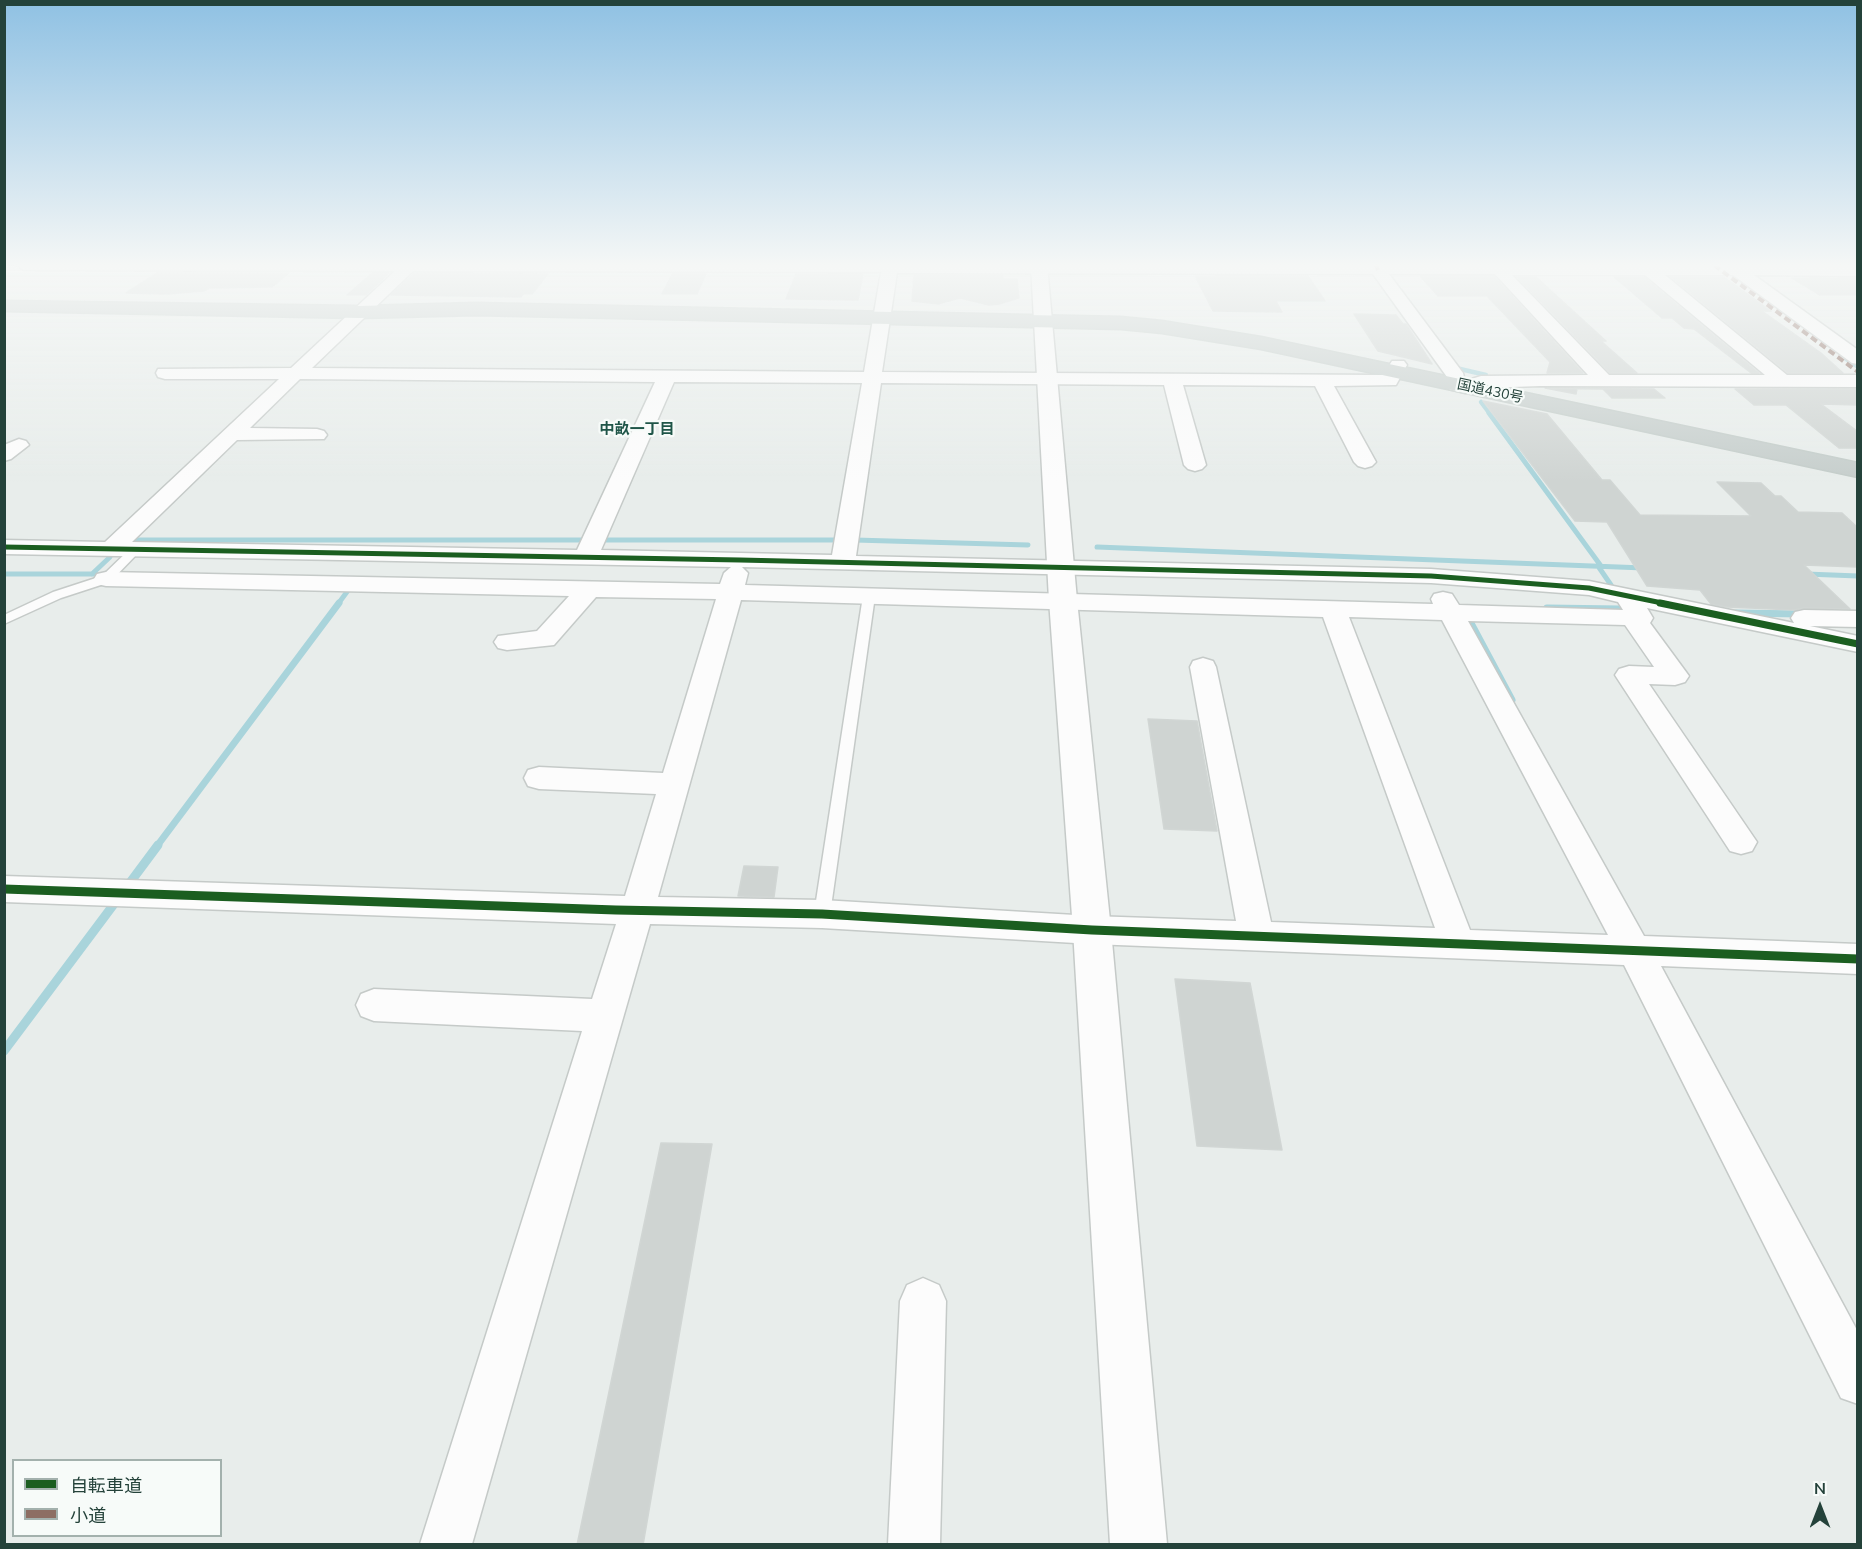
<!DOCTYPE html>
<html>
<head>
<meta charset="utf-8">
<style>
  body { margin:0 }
  #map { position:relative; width:1862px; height:1549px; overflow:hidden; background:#e8edeb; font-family:"Nunito Sans","Noto Sans JP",sans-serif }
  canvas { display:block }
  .frame { position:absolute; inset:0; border:6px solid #24423a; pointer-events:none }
  .legend { position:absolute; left:12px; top:1459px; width:210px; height:78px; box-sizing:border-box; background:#f7fbf9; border:2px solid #a3b1ad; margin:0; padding:8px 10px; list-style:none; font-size:18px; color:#24423a }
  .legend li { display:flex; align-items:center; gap:12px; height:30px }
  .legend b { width:30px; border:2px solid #a3b1ad }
  .north { position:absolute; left:1790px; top:1477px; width:60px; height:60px; -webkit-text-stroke:4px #f7fbf9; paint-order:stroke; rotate:0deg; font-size:16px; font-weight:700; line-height:24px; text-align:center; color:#24423a }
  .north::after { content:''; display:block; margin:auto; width:21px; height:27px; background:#24423a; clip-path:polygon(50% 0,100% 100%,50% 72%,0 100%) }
</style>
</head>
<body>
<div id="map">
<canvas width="1862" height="1549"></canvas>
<div class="frame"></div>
<ul class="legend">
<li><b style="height:8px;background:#1b5e20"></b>自転車道</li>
<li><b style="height:8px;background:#8d6e63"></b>小道</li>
</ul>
<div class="north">N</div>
</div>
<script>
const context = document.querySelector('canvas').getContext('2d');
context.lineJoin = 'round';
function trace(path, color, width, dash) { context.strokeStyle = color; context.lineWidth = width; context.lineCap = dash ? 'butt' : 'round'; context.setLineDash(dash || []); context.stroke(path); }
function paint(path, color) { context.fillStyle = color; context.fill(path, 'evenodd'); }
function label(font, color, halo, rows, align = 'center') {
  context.font = font + ' "Nunito Sans","Noto Sans JP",sans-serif'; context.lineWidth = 4.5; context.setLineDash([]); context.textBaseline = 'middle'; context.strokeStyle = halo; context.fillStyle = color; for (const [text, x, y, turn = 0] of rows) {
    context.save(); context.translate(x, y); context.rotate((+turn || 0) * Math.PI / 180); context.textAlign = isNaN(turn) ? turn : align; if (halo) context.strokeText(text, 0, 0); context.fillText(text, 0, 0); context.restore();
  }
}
trace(new Path2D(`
  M1846,359L1858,367
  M1456,368L1486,375
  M1481,402L1490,414`), '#a9d4db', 4.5);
trace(new Path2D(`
  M1489,413L1601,566
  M129,540H837
  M855,540L1028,545
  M1097,547L1644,568
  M1598,566L1611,585
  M4,574H96
  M92,574L110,557
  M1806,574L1858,576
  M338,604L352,585`), '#a9d4db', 5);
trace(new Path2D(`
  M1547,608L1620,609
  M1465,612L1512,700
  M1736,613L1802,614
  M157,846L339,603`), '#a9d4db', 7);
trace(new Path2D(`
  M126,888L158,845
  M4,1051L117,900`), '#a9d4db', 9);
const building = new Path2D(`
  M157,273H289L272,287L209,288L204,291L167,294L126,293Z
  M372,273H389L366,295H347Z
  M414,273L548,274L532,294H523L521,297L391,295Z
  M672,274H706L697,294H662Z
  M796,274H863L858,300L786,299Z
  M914,275H1003V279H1017L1019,298L999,304L989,305L960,298L938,304L912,301Z
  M1195,276H1308L1325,301H1276L1282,312L1213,311Z
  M1420,276H1494L1583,373H1547L1550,362L1487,296H1438Z
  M1517,277H1536L1606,341H1601L1637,373H1610Z
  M1614,277H1644L1759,373H1751L1694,329L1684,328L1672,318H1662Z
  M1671,277H1724L1771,311H1762L1821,353L1843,373H1788Z
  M1792,278H1857V295H1820Z
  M1354,314L1396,315L1403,324H1406L1432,364L1378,351Z
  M1545,388L1654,389L1665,398H1612L1603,389H1577L1576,394Z
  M1735,389H1857V405L1821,404L1857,431V448H1839L1786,405H1754Z
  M1483,401L1547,414L1602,480H1610L1640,515L1751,516L1717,482L1761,483L1775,496H1781L1798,512L1842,513L1857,527V567L1804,565L1850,609L1804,608L1794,610L1727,607L1711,604L1700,590L1647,586L1607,522L1575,521Z
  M1148,719L1197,721L1217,831L1164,829Z
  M744,866L778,867L774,897L738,896Z
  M1175,979L1250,983L1282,1150L1197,1146Z
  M661,1143L712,1144L643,1545H577Z`);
paint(building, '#cfd4d2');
trace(building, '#d1d6d4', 1.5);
const service = new Path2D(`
  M136,545L140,547V551L110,582L61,598L4,624V615L53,592L102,576L132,547Z
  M869,592L875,596L830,914L828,919L822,921L816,919L814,914L863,596Z`);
const minor = new Path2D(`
  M16,265L1858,266V276L1754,275L1858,350V364L1852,363L1733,275H1665L1787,375H1858V387L1540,386L1483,388L1465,393L1449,389L1447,385V377L1373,274L897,273L882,372L1383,375L1392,361H1404L1407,365L1396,385L1334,386L1376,462L1372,466L1365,468L1358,466L1354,462L1315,386L1183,385L1206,465L1202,469L1195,471L1188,469L1184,465L1164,385L881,383L856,556L1431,569L1589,581L1794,623L1791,618L1795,612L1804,610L1858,611V627L1810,626L1858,636V652L1647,608L1653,618L1650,623L1689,676L1685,682L1675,685L1649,684L1757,842L1752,851L1741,854L1730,851L1615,675L1619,669L1629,666L1654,667L1625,625L1468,621L1644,936L1858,944V974L1661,966L1858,1332V1404L1841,1398L1624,965L1092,944L822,928L650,924L472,1544H420L582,1031L374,1021L361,1016L356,1005L361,994L374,989L592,999L616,924L4,902V876L625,896L656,794L539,789L528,786L524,778L528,770L539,767L663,773L716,599L596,597L554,645L507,650L498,648L494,642L498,636L537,631L569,596L106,586L97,584L94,579L97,574L106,572L720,584L724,573L731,567L4,554V540L105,542L279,379H165L158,377L156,373L158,369L291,368L395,271L24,270ZM413,271L881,272L864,372L312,368ZM1389,274H1495L1588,375L1481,376L1465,381L1463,373ZM1512,275H1645L1765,375H1609ZM300,379L655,382L577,550L132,542L237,440L324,439L327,435L324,431L317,429L250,428ZM674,382L862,383L832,555L601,550ZM742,567L1431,583L1589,595L1618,602L1623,610L1459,605L1452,594L1443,592L1434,594L1431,599L1433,604L745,585L748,573ZM741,600L1323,617L1435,928L1271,922L1216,667L1213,661L1203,658L1193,661L1190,667L1236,921L1092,916L822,900L658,897ZM1349,617L1442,620L1608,935L1470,930Z
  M19,439L26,441L29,445L11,459L4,461V445Z
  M923,1278L939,1285L946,1301L940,1544H888L900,1301L907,1285Z`);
const tertiary = new Path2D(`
  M1031,265H1047L1077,600L1111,930L1167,1544H1110L1073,930L1049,600Z`);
const trunk = new Path2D(`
  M4,301L359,306L476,303L1121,317L1162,321L1261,337L1858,463V477L1261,349L1162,333L1121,329L476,315L359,318L4,311Z`);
trace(service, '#c5cac8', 3);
trace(minor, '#c5cac8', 3);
trace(tertiary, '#c5cac8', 3);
trace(trunk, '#c3ccc9', 3);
paint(service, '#fcfcfc');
paint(minor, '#fcfcfc');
paint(tertiary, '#fcfcfc');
paint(trunk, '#c6cecc');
trace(new Path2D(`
  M1376,265L1378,270
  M1714,265L1858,372`), '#8d6e63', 4, [7, 4]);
trace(new Path2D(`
  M4,547L740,560L1431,576L1589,588L1667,604`), '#1b5e20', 5);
trace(new Path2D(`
  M1660,603L1858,644`), '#1b5e20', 7);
trace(new Path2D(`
  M4,889L616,910L822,914L1092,930L1858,959`), '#1b5e20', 9);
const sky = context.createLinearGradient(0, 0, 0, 482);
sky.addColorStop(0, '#8fc1e3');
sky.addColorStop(0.55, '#f5f7f6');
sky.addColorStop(1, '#f5f7f600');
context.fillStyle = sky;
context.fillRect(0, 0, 1862, 482);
label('14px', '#24423a', '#f7fbf9', [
  ["国道430号",1490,392,12]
]);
label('bold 15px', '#1f5548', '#f7fbf9', [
  ["中畝一丁目",637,430]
]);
</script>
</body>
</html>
